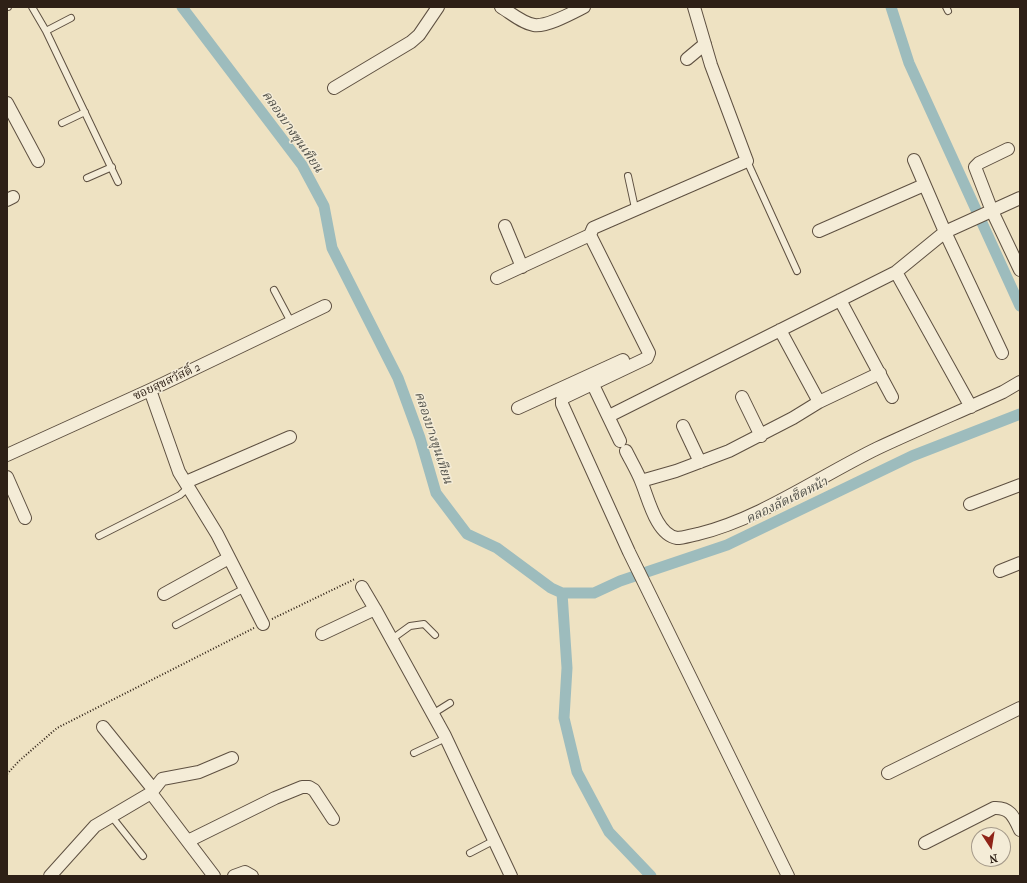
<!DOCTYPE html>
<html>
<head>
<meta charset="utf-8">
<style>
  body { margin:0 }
  #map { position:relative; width:1027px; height:883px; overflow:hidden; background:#eee2c2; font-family:"IM FELL French Canon",serif }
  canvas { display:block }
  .frame { position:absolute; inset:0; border:8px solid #2e2016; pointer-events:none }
  .north { position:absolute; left:971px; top:827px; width:40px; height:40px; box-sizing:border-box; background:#f4ecd7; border:1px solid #a59a8a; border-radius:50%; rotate:168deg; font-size:11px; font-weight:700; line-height:16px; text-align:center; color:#2e2016 }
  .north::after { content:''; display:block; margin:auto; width:14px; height:18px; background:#8f2418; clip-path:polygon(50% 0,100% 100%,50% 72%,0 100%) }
</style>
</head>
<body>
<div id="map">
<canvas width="1027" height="883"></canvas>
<div class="frame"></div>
<div class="north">N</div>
</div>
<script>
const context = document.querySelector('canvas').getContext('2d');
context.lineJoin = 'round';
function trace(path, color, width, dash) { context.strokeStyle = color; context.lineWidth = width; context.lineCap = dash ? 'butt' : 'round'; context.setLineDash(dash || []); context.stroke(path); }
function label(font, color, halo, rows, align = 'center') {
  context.font = font + ' "IM FELL French Canon","Noto Serif Thai",serif'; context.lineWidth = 3; context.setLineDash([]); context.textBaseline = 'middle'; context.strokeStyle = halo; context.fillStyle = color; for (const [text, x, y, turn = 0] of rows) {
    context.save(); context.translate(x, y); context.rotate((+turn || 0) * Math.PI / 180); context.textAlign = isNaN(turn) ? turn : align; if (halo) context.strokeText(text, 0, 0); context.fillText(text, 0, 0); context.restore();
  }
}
trace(new Path2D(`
  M182,7L302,165L324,206L332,248L398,378L420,438L436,493L467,534L497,548L551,588L562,593H594L620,581L727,545L912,456L1020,414
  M891,7L909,63L1020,306
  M562,593L567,668L564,718L577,772L609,832L651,876`), '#9dbcbd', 11);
const lane = new Path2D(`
  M7,7H8
  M32,7L46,31L118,182
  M946,7L948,11
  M46,31L71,18
  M62,123L85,112
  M747,161L797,271
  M628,176L635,208
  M87,178L112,167
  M274,290L291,322
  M99,536L180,495L189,487
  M176,625L245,588
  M392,639L410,626L424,624L435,635
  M434,713L450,703
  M414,753L446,738
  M112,817L143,856
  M470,853L493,841`);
const street = new Path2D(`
  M501,7C511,13 522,23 534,25C547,27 572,13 584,7
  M694,7L711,65L747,161L593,228L590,235L649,353L647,358L565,397L562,400V404L629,552L788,876
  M687,59L705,44
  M334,88L411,42L419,35L438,7
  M7,103L38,161
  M1008,149L979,163L975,167L992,211L1020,270
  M914,160L945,232L1002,353
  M7,200L13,197
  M505,226L522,267
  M819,231L924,185
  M896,272L971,407
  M497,278L590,235
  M840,300L892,397
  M780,330L819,402
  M595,389L620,441
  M150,390L179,472L217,534L263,624
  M742,397L761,436
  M518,408L623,360
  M609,416L896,272L945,232L1020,198
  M683,426L700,462
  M626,451C631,461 637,471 641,481C648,497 656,535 677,538C683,538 692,535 698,534C760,519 820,476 878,448C919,429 961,411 1003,392L1020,382
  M7,455L150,390L325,306
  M7,477L25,518
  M641,481L676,471L729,451L793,418L819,402L880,373
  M186,482L290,437
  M970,504L1020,485
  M1000,571L1020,563
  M362,587L375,609
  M164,594L229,558
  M322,634L375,609L445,736L511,876
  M103,727L153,789
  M888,773L1020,708
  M151,793L162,779L199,772L232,758
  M188,841L275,798L302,787H309L314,790L333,819
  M925,843L994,808C1010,807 1014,817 1020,830
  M50,876L95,826L151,793L214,876
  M234,876L245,872L252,876`);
trace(lane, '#5e5041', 8);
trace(street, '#5e5041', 14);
trace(new Path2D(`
  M272,619L355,579
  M7,774L19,761L57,728L254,628`), '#2e2016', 2, [1, 2]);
trace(lane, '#f4ecd7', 6);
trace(street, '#f4ecd7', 12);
label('12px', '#2e2016', '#f4ecd7', [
  ["ซอยสุขสวัสดิ์ 2",167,382,-25]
]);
label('italic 13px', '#4f4f48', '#f4ecd7', [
  ["คลองบางขุนเทียน",292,132,55],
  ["คลองบางขุนเทียน",433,438,72],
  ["คลองลัดเช็ดหน้า",787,501,-26]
]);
</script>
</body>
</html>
